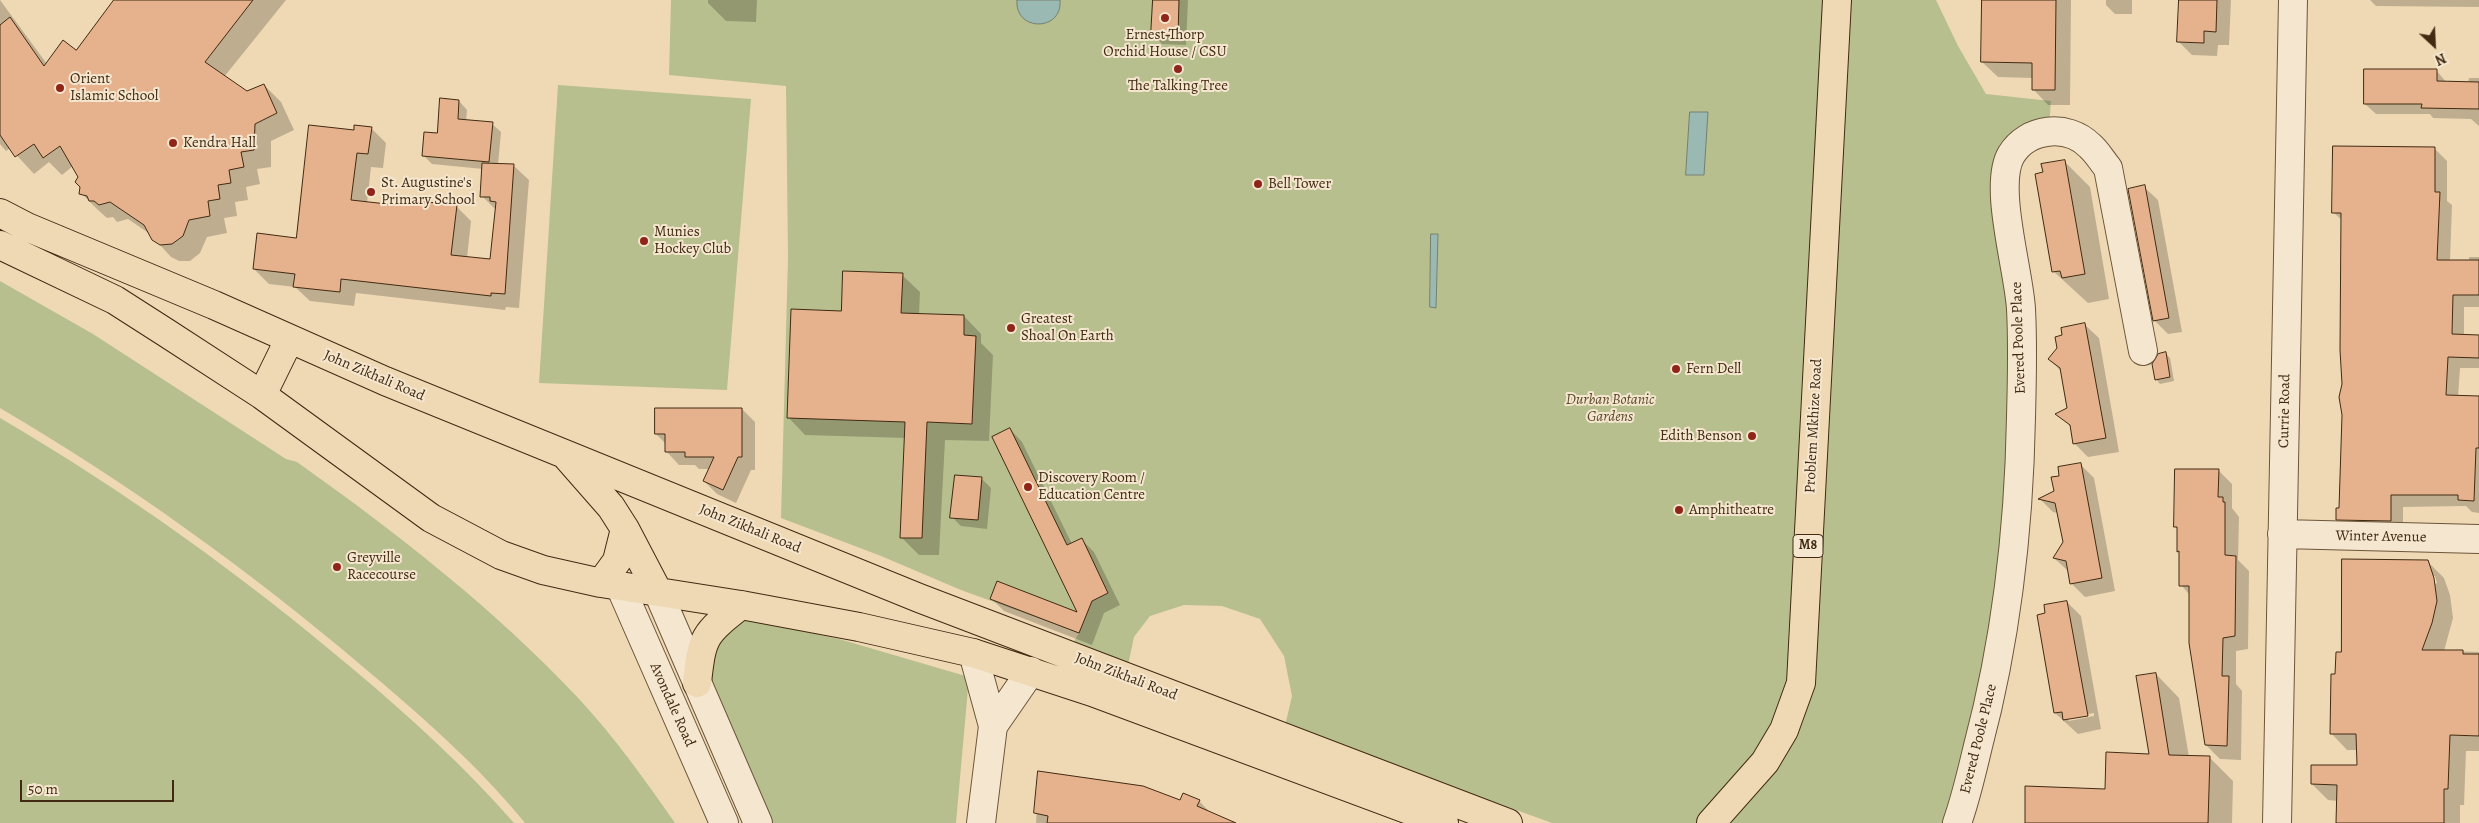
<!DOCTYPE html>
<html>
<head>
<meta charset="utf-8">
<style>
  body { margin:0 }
  #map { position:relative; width:2479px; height:823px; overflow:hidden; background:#efd9b5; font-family:Alegreya,serif }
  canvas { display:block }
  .north { position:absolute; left:2409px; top:20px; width:50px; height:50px; -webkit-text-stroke:4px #f5e6cf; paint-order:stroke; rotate:155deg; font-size:14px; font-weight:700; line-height:20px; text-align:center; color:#412a11 }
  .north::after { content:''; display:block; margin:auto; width:18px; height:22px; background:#412a11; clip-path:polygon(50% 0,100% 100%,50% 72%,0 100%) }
  .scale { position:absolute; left:20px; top:780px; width:154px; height:22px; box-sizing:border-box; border:2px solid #412a11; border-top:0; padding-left:6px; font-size:15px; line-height:18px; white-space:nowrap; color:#412a11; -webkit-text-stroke:4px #f5e6cf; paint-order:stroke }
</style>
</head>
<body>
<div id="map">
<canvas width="2479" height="823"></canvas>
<div class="north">N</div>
<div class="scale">50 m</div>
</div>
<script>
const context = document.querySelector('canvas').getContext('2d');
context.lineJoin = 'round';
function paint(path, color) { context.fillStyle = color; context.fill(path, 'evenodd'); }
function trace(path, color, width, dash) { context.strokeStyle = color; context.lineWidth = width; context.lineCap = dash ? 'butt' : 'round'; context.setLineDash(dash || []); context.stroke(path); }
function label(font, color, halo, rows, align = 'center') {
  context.font = font + ' Alegreya,serif'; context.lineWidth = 4; context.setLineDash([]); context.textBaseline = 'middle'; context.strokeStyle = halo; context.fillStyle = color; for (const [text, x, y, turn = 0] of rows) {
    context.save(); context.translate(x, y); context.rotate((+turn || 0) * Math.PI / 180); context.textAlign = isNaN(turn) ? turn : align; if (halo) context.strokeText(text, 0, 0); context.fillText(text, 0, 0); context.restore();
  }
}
paint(new Path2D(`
  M671,0H1936L1958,46L1986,94L2051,101L2049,127L2020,138L2009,241L2013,537L1949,823H1552L1285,726L1292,696L1284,656L1260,619L1222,606L1184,605L1150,616L1134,637L1127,670L1072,645L1079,633L961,590L881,556L781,518L788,258L786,86L669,75Z
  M558,85L751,99L727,390L539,383Z
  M0,281L93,334L286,459L297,462C397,533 496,610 580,700C615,738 646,781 675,823H525C477,764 419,714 362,666C249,570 128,483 0,408Z
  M0,418C125,491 243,576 353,669C410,717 465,767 514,823H0Z
  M748,619L839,639L969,677L956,823H772L706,681V657L729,625Z`), '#b8bf8e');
const water = new Path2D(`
  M1017,0H1060C1063,32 1014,32 1017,0Z
  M1690,112H1708L1704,175H1686Z
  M1431,234H1438L1436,308L1430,307Z`);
paint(water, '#9ab9b3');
trace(water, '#768072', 1);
paint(new Path2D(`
  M0,0L47,64L76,52L116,0H286L224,77L247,93L264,85L281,102L294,130L271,141V167L257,169L260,184L246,187L248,200L235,202L237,216L224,218L227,233L207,237L200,253L190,261H179L171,257L150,234L128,219L117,222L113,217L107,218L98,210L81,193L79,177L73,166L62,175L49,162L34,174L10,148L6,151L0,144Z
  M708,0H757L756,22L726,21L708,3Z
  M1154,0H1188L1186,45L1162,44L1153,35Z
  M1983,0H2071L2070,105H2048L2033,89V78L1998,77L1982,62Z
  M2106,0H2132V14H2115L2106,5Z
  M2180,0H2231L2229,45H2218L2217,56L2192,55L2178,41Z
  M2370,0H2479V7L2376,6Z
  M2436,70L2447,83H2468L2469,78H2479V126L2471,119L2433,118L2430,114H2376L2365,104Z
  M459,101L467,110L466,121L492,124L501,132L498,165L514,166L529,180L519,308L506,307L505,310L356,293L354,306L310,301L295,287L269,284L254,269L297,239L355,131L371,128L386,143L383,168L371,167L367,203L397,207L456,206L471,221L467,258L491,261L497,211L482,196L483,169L432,164L423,155Z
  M2435,149L2447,161V201L2452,205L2450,261H2469V257H2479V307H2464V336H2479V368H2460L2458,397H2479V513L2472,512L2466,506L2403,507V533L2350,532L2338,519L2340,509L2344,385L2343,221L2333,212Z
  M2065,162L2090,187L2109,299L2088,303L2053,271L2044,173Z
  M2144,187L2158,200L2182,332L2168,334L2154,320Z
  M902,275L920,292L919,315L964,316L981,334V343L993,355L989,441L945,440L939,555H919L901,537L906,438L805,435L788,417L842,312Z
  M2085,325L2099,338L2119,452L2088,457L2074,443L2072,428L2058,414L2069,409L2062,372L2049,359Z
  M2166,354L2170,358L2174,381L2160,384L2156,379Z
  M742,409L755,422V470H751L736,503L717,494L704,481L709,469H699L695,465H679L666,451V444L656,434Z
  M1010,429L1022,442L1072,544L1081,539L1094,552L1120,605L1104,613L1092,645L1004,611L992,599L1079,614Z
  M2080,464L2094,478L2115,591L2085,597L2071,583L2068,571L2054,558L2064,542L2058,513L2053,512L2040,499L2055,492L2061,477Z
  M2218,470L2232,484V508L2239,517L2238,560L2249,571L2248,649L2236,651V684L2242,691L2241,760L2220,759L2206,745L2190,595L2181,585L2180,553L2178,551V529L2176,527Z
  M982,479L991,488L987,529L961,526L952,517Z
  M2427,561L2444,578L2450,595L2453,618L2444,651L2479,652V751H2466L2464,805H2460V823H2338V801L2328,800L2312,784L2358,767V750H2347L2331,733L2336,676L2342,654ZM2432,576H2435L2437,583L2435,584Z
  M2067,602L2081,616L2101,729L2078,734L2055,713L2047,614ZM2094,713V716L2069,721L2067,718Z
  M2156,674L2179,698L2189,757H2209L2233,781L2232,823H2026L2106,790L2150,755Z
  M1039,772L1181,802L1199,801L1212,814L1229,823H1036Z`), '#0003');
const building = new Path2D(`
  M114,0H253L205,62L247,91L264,84L277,113L255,124L254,150L241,152L244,167L229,170L231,183L218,185L220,199L208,201L210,216L189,220L183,236L172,244L160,245L152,240L144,225L110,202L99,205L94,201H89L87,196L79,194L80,187L75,182L78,177L60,146L43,158L34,144L15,157L0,135V25L10,17L44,66L63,40L76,50Z
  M1153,0H1179L1178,36L1151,35Z
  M1982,0H2056L2055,90H2032V63L1981,62Z
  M2179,0H2217L2216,32L2204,31V43L2177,42Z
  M2364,69H2437V81L2479,82V109L2421,108L2422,104H2364Z
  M440,98L459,100L458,119L493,122L489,162L422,156L424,132L437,133Z
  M309,125L354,130V125L372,127L368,154L357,153L351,200L396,205V199L457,205L451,255L490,259L496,202L490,201V197H480L482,163L514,164L505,294L491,293V296L341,279L340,292L293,287L295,274L253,269L257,233L296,238Z
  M2333,146L2435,147V192H2440L2437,260H2479V295H2453L2452,334L2479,335V358L2448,357L2446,395L2479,396V448H2476L2474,501L2458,500V495H2391V521L2336,520V508H2339L2342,415L2339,397L2342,384L2340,350L2341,213H2332Z
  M2065,160L2085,274L2062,278L2060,271L2052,272L2035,174L2043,172L2041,164Z
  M2145,185L2169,318L2153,321L2128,189Z
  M843,271L903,273L901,313L964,315V335L976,336L972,424L927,422L922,538H900L905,422L787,418L791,309L841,311Z
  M2085,323L2106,438L2073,444L2070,425L2055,414L2067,408L2060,368L2048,359L2057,348L2055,337L2062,335L2061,328Z
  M2166,352L2170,377L2155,380L2152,364L2158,354Z
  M655,408H742V457H738L723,490L703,481L714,457H685V452H665V434H655Z
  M1010,428L1067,545L1082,538L1108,593L1092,601L1079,633L990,599L997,581L1077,612L992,437Z
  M2081,463L2102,578L2070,584L2066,561L2053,558L2063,542L2055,503L2038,499L2054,491L2051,477L2059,476L2058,467Z
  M2175,469H2219L2218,497H2223V502H2225V555L2236,556L2235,636L2223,638L2222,676H2229L2227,746L2205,745L2189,643V586H2179V551L2177,552V527H2174Z
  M955,475L982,477L978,520L950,518Z
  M2342,559L2428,560L2434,578L2437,601L2432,623L2422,650H2463V654H2479V736L2450,735L2448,789H2444V823H2336L2337,785L2311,784V765H2357L2356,734H2330L2331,674H2335L2336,652H2341Z
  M2067,601L2088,716L2063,720L2062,712L2054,713L2037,615L2045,613L2044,605Z
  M2156,673L2169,755L2210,756L2208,823H2025V786L2105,789L2106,752L2149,754L2136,676Z
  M1038,771L1143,786L1180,800L1183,793L1200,800L1197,806L1236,823H1047L1048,816L1034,813Z`);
paint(building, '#e6b28d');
trace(building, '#412a11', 1);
const minor = new Path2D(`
  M2282,534L2479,539
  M620,586L724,823
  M658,592L758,823
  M973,653L993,726L981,823
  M993,726L1031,671
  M1957,823C1966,798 1972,771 1978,746C2007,637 2019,530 2021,417C2022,381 2023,345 2021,309C2019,271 1993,186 2011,155C2027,128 2067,123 2090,146C2097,152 2102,161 2108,168L2143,351
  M2277,823L2293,0`);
const major = new Path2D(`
  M0,213L27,227L214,305L385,381L919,598L1508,823
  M0,245L115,300L165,332L262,395L431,518L501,555L543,570L601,583L741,605L859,627L973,653L1092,692L1444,823
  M262,395L289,340
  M568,458L611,507L625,529L658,592
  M601,583L617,561L625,529
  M697,683C702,636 704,634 741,605
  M1711,823L1765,762L1784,730L1801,683L1837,0`);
trace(minor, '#6c563a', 30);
trace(major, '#412a11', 30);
trace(minor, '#f5e6cf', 28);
trace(major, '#efd9b5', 28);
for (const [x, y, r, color] of [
  [1165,18,5,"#8f2418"],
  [1178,69,5,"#8f2418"],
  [60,88,5,"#8f2418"],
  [173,143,5,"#8f2418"],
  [1258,184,5,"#8f2418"],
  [371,192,5,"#8f2418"],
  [644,241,5,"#8f2418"],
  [1011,328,5,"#8f2418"],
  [1676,369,5,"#8f2418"],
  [1752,436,5,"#8f2418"],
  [1028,487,5,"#8f2418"],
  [1679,510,5,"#8f2418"],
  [337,567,5,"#8f2418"]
]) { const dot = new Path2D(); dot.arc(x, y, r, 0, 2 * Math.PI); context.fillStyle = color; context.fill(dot); trace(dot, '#f5e6cf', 2); }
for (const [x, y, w] of [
  [1808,546,30]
]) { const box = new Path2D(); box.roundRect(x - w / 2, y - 11.5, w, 23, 4); context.fillStyle = '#f5e6cf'; context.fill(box); trace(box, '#412a11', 1); }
label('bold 14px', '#412a11', null, [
  ["M8",1808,546]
]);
label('15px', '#412a11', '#f5e6cf', [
  ["Ernest Thorp",1165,35,"center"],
  ["Orchid House / CSU",1165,52,"center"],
  ["Orient",70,79],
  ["Islamic School",70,96],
  ["The Talking Tree",1178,86,"center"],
  ["Kendra Hall",183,143],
  ["St. Augustine's",381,183],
  ["Primary School",381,200],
  ["Bell Tower",1268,184],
  ["Munies",654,232],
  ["Hockey Club",654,249],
  ["Greatest",1021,319],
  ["Shoal On Earth",1021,336],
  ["Fern Dell",1686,369],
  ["Edith Benson",1742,436,"right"],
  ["Discovery Room /",1038,478],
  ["Education Centre",1038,495],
  ["Amphitheatre",1689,510],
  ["Greyville",347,558],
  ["Racecourse",347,575]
], 'left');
label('15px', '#412a11', '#f5e6cf', [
  ["Evered Poole Place",2019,338,-92],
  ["John Zikhali Road",374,376,23],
  ["Currie Road",2285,411,-89],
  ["Problem Mkhize Road",1814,426,-87],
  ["John Zikhali Road",750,529,22],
  ["Winter Avenue",2381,537,1],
  ["John Zikhali Road",1126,677,21],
  ["Avondale Road",672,705,66],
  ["Evered Poole Place",1979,739,-76]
]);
label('italic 15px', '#59482a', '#f5e6cf', [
  ["Durban Botanic",1610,400],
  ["Gardens",1610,417]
]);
</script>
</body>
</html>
